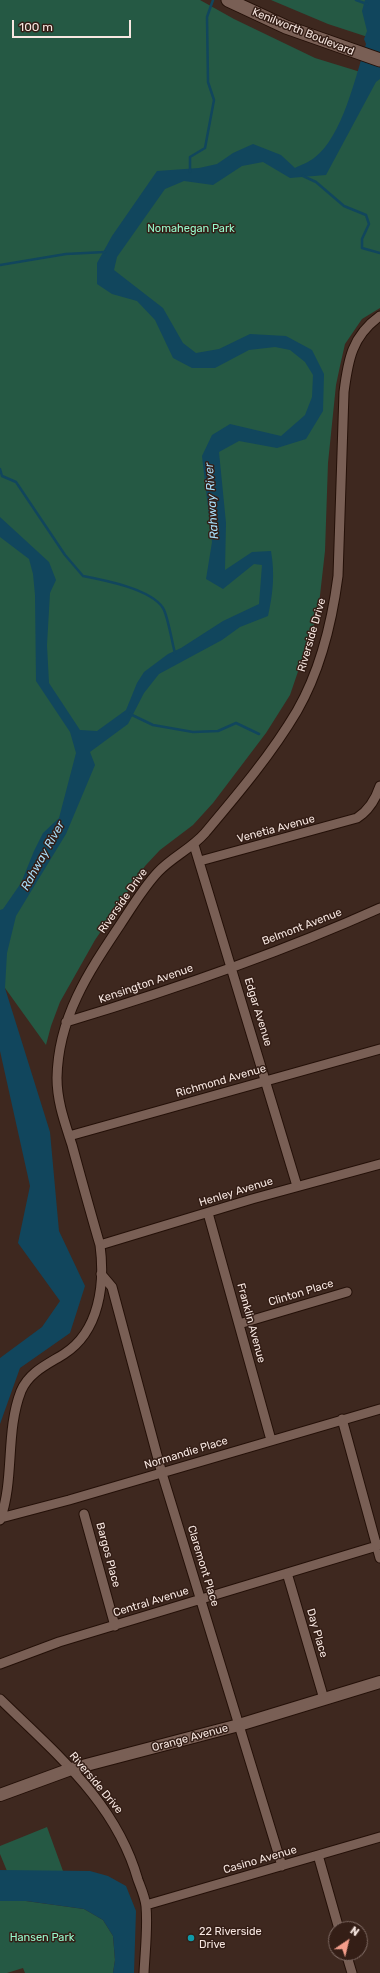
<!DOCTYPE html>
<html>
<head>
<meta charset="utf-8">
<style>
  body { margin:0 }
  #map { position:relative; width:380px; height:1973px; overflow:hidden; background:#3e281f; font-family:Rubik,sans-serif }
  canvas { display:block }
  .north { position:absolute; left:328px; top:1921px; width:40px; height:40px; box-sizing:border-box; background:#341e16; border:1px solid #826e67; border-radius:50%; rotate:35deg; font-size:11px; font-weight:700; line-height:16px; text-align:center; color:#f7e7e1 }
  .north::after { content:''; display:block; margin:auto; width:14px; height:18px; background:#f49d8b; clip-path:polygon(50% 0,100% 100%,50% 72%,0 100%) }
  .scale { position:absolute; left:12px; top:20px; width:119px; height:18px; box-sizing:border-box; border:2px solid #f7e7e1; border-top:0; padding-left:5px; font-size:12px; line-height:14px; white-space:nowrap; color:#f7e7e1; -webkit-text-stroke:3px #341e16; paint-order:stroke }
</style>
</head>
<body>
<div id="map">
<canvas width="380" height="1973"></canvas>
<div class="north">N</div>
<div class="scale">100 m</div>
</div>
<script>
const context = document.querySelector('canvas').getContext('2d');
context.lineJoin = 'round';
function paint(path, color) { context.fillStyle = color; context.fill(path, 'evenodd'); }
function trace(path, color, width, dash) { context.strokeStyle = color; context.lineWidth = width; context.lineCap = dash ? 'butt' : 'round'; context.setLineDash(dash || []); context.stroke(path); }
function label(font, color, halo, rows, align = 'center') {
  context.font = font + ' Rubik,sans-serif'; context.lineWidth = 3; context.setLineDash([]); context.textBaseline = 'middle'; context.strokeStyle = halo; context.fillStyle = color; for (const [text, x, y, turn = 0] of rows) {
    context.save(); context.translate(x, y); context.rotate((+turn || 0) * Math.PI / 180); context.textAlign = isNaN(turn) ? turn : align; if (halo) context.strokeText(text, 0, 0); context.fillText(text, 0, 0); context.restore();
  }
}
paint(new Path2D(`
  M0,0H200L234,19L315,58L380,78V308L362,319L345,344L340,366L336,385L328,463L325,551L318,613L290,695L266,733L213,803L193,825L160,850L145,866L95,940L60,1002L51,1026L46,1045L5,988L0,990Z
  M271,0H380V41L328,24Z
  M47,1827L63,1871H7L0,1854V1846Z
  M0,1901H26L84,1909L103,1920L113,1936L115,1960L113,1973H25L23,1968L7,1973H0Z`), '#255944');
paint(new Path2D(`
  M365,0H380V79L376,82L326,175L290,178L263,162L242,166L213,185L184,181L165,189L117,257L114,270L163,308L183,343L196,353L219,349L250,334L286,336L312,350L324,374L323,411L306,439L277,448L239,441L219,452L226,523L225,570L252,552L271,551C275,574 273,594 268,616L240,627L222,640L159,674L144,693L128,724L90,752L95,765L66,834L16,916L7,953L5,988L50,1132L59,1231L85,1286L70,1333L20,1368L0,1424V1358L42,1327L60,1301L18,1243L30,1186L0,1051V910L3,909L21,883L34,851L43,833L59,818L76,753L70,732L36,681L35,595L33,574L29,559L0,537V517L49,562L56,580L50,593L47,645L49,683L80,730L97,731L126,710L137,683L144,672L168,654L181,648L223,621L259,604L262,565L254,564L223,589L206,579L212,542L202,456L212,435L230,424L281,436L305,415L312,397L313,375L305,362L290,350L275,347L249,350L215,368H192L173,358L155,320L137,301L112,294L97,284V263L112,236L157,171L199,168L217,164L233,153L253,144L281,155L295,168C301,165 309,162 314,158C343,136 355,77 366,44L364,39L367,31L362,11Z
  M0,1870L90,1871L108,1876L126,1886L136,1911L134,1973H113L115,1960L113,1936L103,1920L84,1909L26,1901H0Z`), '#11465d');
trace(new Path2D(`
  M356,0L367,4
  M190,172V157L205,148L214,100L208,82L207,17L213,0
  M303,176L316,182L344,206L366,215L369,224L362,239V248L380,253
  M0,265L66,254L105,252
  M0,469L2,476L16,482L65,555L83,576C104,580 151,589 163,608C168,616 172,643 175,653
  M130,714L153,725L193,732L218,731L236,723L259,734`), '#11465d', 2.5);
const minor = new Path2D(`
  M194,845L297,1186
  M200,861L357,818C368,811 376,798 380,786
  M66,1022C172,990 280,953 380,908
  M69,1136L380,1049
  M208,1213L271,1440
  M100,1245L252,1199L380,1164
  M101,1274L112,1287L161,1470L282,1866
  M239,1324L347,1292
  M342,1419L380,1558
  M84,1514L115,1626
  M1,1518L69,1500L380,1409
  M0,1520C15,1479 5,1432 21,1391C29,1372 48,1364 64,1354C100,1331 105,1283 100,1245C90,1211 81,1178 72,1145C65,1123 57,1102 57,1078C58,1018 88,973 120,925C132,907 143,888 158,872C172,857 191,849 205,833C237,795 271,755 297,711C320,671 332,622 338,576L344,392C348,360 352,336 380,316
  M287,1573L324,1699
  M0,1664L59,1642L380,1545
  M0,1699C56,1754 116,1802 138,1880C141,1888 145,1897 146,1906C148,1928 145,1951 144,1973
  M318,1855L339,1929
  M146,1905L380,1837
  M346,1953L352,1973`);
const tertiary = new Path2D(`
  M0,1795L71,1769L239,1725L380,1682`);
const secondary = new Path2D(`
  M228,0L286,27L380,60`);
trace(minor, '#241008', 11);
trace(tertiary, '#241008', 14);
trace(secondary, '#241008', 15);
trace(minor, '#795f55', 9);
trace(tertiary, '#795f55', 12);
trace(secondary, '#795f55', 13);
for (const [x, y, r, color] of [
  [191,1938,4,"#0f9aa8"]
]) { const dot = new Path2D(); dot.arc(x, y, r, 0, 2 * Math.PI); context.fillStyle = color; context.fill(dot); trace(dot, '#341e16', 1.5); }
label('11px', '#f7e7e1', '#341e16', [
  ["Kenilworth Boulevard",303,32,22],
  ["Riverside Drive",312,635,-74],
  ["Venetia Avenue",276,829,-15],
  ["Riverside Drive",123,901,-55],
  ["Belmont Avenue",302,927,-21],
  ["Kensington Avenue",146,984,-19],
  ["Edgar Avenue",258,1012,73],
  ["Richmond Avenue",221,1081,-16],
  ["Henley Avenue",236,1192,-17],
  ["Clinton Place",301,1293,-17],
  ["Franklin Avenue",251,1323,75],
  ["Normandie Place",186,1453,-17],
  ["Bargos Place",108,1555,75],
  ["Claremont Place",203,1566,73],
  ["Central Avenue",151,1602,-17],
  ["Day Place",317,1633,74],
  ["Orange Avenue",190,1738,-15],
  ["Riverside Drive",96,1783,50],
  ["Casino Avenue",260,1860,-16]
]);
label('11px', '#97facd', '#341e16', [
  ["Nomahegan Park",191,229],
  ["Hansen Park",42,1938]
]);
label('11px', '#f7e7e1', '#341e16', [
  ["22 Riverside",199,1932],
  ["Drive",199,1945]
], 'left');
label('italic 12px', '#a6dcf8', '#341e16', [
  ["Rahway River",212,501,-94],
  ["Rahway River",43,856,-61]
]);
</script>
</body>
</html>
